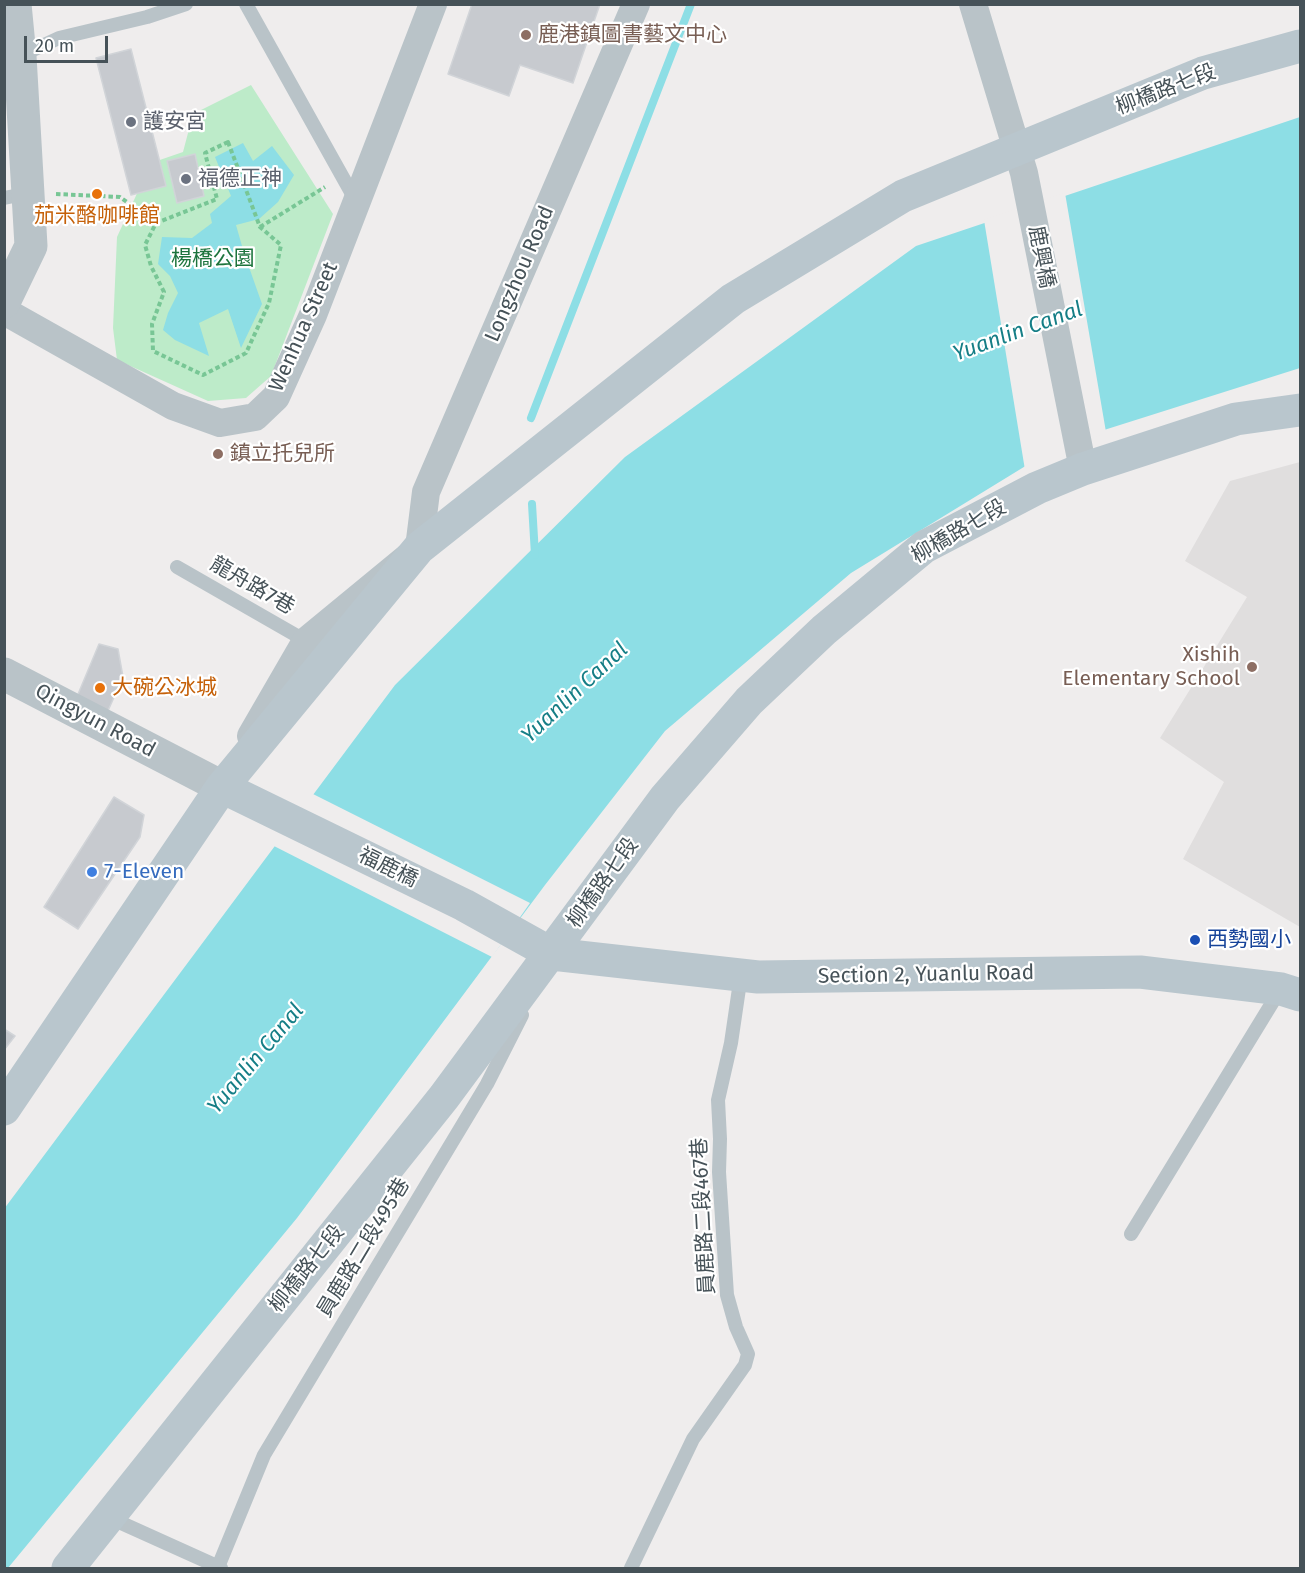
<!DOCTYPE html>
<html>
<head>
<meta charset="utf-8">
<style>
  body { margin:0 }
  #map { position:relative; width:1305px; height:1573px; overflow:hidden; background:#efeded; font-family:"Fira Sans",sans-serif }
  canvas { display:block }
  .frame { position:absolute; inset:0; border:6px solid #465258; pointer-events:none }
  .scale { position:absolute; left:24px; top:36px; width:84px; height:27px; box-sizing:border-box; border:3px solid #465258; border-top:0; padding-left:8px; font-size:18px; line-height:21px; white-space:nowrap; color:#465258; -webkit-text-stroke:4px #fff; paint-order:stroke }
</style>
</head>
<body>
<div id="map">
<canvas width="1305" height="1573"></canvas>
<div class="frame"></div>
<div class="scale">20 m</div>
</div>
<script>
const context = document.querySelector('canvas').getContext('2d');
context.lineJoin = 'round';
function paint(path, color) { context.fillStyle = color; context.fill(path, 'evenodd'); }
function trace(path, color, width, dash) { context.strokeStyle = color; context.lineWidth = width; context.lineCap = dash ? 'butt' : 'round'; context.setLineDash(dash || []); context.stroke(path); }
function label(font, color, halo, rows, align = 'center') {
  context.font = font + ' "Fira Sans","Noto Sans TC",sans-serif'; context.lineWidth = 4.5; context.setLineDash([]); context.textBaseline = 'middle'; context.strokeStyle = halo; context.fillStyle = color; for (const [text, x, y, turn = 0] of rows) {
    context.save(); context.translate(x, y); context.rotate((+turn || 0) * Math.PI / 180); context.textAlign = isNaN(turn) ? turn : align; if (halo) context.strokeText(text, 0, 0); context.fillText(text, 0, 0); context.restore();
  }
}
paint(new Path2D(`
  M1300,462V927L1183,859L1224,782L1160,738L1247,597L1185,561L1230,481Z`), '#e0dede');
paint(new Path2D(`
  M251,85L333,214L271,376L246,398L208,401L117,360L113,328L117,237L151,163L183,152L193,114Z`), '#bdebc9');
paint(new Path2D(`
  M1300,117V368L1063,443L851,573L665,731L545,885L297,1218L8,1568H4V1209L395,685L625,457L916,246Z
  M243,143L253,161L272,146L294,175L278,202L259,219L236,225L244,253L262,304L241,348L228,309L199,323L209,356L175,340L163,330L168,313L178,293L170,276L158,264L162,237L192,238L212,223L210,214L231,196L215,157Z`), '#8ddee5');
paint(new Path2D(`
  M1065,193L1106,432L1100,435L1065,446L1025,470L984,220Z
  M311,793L530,903L492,957L272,845Z`), '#efeded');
trace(new Path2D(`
  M531,418L691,4
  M532,504L535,555`), '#8ddee5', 8);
const building = new Path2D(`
  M472,4H600L573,83L520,65L509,96L448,74Z
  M131,49L166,186L131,195L96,58Z
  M195,154L204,196L177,203L167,161Z
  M99,644L118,649L123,677L107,713L76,699Z
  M114,797L144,815L140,837L78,929L44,907Z
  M4,1029L15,1036L4,1050Z`);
paint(building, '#c7cacf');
trace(building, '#d1d4d8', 1.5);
trace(new Path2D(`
  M228,142L260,227L281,245L269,303L246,353L203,375L153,351L152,324L164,292L151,266L145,245L156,223L217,199L205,153Z
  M56,194L120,197L156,223
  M260,227L325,187`), '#78c695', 4, [4.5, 3]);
trace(new Path2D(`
  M246,4L356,201
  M20,56L59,38L147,17L186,4
  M4,198L29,193
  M177,567L306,641
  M1131,1234L1280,990
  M108,1517L221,1568
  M218,1567L264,1455L487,1084L522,1015
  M631,1568L693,1439L745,1365L748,1354L736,1327L727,1295L719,1172L720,1139L718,1100L731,1043L741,975`), '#b9c3c8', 14);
trace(new Path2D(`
  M973,4L1024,173L1083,469
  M4,311L173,406L220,423L255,417L276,397L313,315L433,4
  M251,736L306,641L419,548L426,492L636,4`), '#b9c3c8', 28);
trace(new Path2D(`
  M4,302L31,246L20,56L15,4
  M4,674L222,787`), '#b9c3c8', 33);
trace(new Path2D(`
  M222,787L464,905L552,954L758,977L1140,972L1281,989L1300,995
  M4,1109L222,787L419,548L733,299L903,196L1203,73L1300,46
  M68,1568L444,1097L665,798L749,701L824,630L924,547L1037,488L1083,469L1236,419L1300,410`), '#b9c6cd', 33);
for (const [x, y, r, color] of [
  [526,35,6,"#8d6e63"],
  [131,122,6,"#6b7280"],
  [186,179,6,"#6b7280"],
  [97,194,6,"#e8710a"],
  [218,454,6,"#8d6e63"],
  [1252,667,6,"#8d6e63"],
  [100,688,6,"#e8710a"],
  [92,872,6,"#3f7fe0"],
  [1195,940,6,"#1a4fb4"]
]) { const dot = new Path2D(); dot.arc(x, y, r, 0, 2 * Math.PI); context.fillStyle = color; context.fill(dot); trace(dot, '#fff', 2); }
label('21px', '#785e54', '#fff', [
  ["鹿港鎮圖書藝文中心",538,35],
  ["鎮立托兒所",230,454],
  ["Xishih",1240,655,"right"],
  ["Elementary School",1240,679,"right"]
], 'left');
label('21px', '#465258', '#fff', [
  ["柳橋路七段",1166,90,-21],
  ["鹿興橋",1041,257,79],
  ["Longzhou Road",520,274,-67],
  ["Wenhua Street",304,327,-66],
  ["柳橋路七段",959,532,-30],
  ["龍舟路7巷",252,586,30],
  ["Qingyun Road",95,721,28],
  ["福鹿橋",388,868,26],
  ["柳橋路七段",603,883,-54],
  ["Section 2, Yuanlu Road",926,975,-1],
  ["員鹿路二段467巷",704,1216,-93],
  ["員鹿路二段495巷",364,1248,-59],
  ["柳橋路七段",307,1269,-51]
]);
label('21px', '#5b616d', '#fff', [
  ["護安宮",143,122],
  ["福德正神",198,179]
], 'left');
label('21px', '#c56008', '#fff', [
  ["茄米酪咖啡館",97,216],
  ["大碗公冰城",112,688,"left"]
]);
label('21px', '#1d743d', '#fff', [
  ["楊橋公園",213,259]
]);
label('21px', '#366cbe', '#fff', [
  ["7-Eleven",104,872]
], 'left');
label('21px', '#164399', '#fff', [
  ["西勢國小",1207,940]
], 'left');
label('italic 22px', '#157e86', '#fff', [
  ["Yuanlin Canal",1018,332,-20],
  ["Yuanlin Canal",575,693,-43],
  ["Yuanlin Canal",256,1059,-50]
]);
</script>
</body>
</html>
